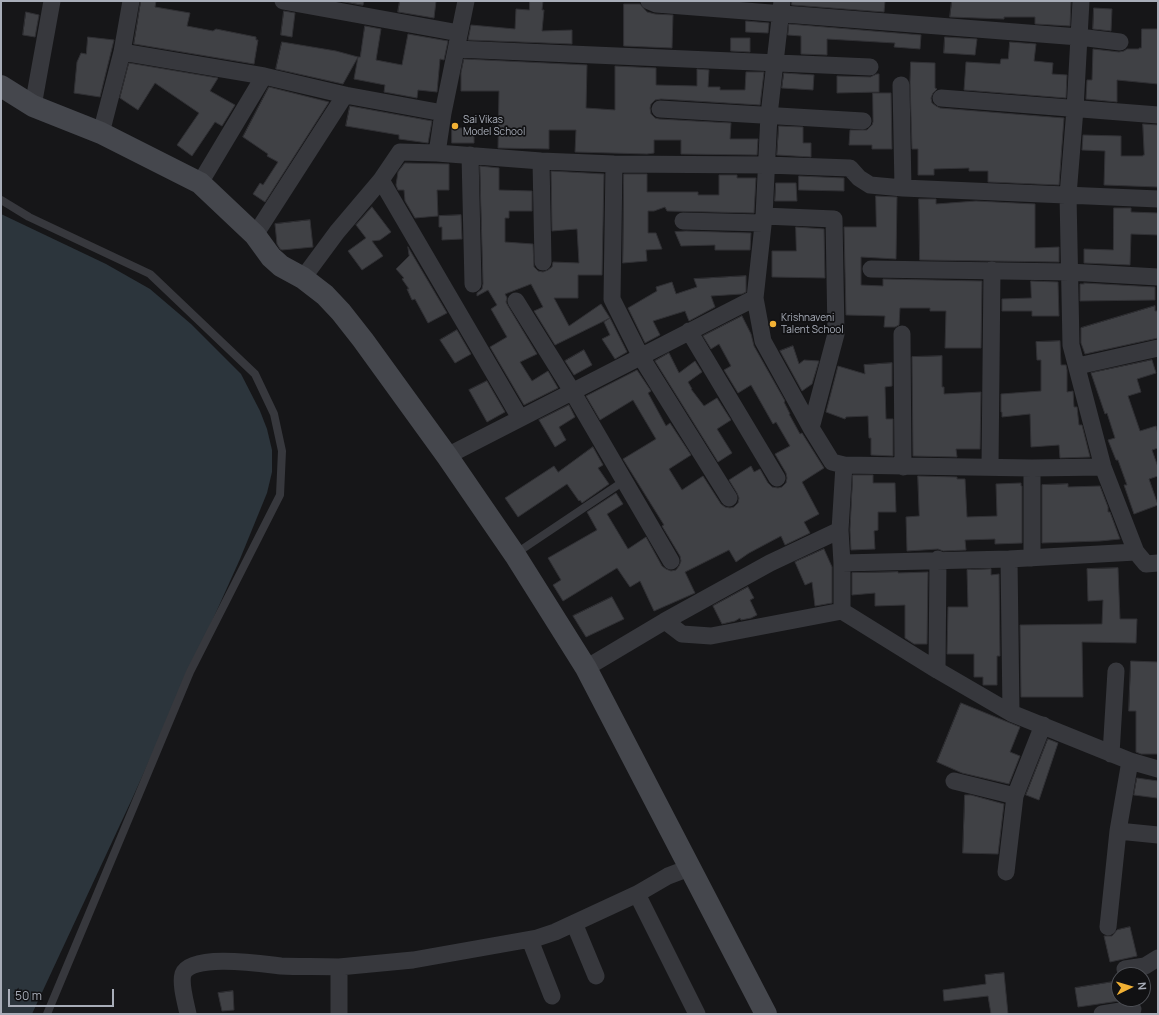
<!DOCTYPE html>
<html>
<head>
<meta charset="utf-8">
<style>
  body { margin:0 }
  #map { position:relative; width:1159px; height:1015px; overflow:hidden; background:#161618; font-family:Manrope,sans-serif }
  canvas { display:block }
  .frame { position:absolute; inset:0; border:2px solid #a8adb8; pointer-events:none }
  .north { position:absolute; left:1111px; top:967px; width:40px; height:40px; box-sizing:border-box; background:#111113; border:1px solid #4d4f55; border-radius:50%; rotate:85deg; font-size:11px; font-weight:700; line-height:16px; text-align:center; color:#a8adb8 }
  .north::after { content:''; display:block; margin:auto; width:14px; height:18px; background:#f2b134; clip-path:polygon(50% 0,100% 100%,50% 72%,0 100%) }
  .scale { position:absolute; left:8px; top:989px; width:106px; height:18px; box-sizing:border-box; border:2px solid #a8adb8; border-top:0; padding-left:5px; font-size:12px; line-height:14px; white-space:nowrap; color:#a8adb8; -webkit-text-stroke:3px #111113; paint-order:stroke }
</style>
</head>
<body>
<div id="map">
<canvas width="1159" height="1015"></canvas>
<div class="frame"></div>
<div class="north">N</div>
<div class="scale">50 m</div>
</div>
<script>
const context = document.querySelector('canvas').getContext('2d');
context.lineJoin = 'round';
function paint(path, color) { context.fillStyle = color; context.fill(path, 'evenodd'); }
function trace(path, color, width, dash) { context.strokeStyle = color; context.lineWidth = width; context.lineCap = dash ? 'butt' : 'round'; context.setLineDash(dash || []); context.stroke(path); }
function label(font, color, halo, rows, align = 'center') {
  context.font = font + ' Manrope,sans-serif'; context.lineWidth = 3.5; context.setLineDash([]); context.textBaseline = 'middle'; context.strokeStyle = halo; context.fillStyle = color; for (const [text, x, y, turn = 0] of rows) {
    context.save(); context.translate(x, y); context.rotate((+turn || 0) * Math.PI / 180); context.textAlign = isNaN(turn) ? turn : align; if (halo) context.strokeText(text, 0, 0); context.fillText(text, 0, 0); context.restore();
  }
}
paint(new Path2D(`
  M1,214L106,264L150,289L191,324L241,374L260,411L267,429L272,450V472L267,493L240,559L132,799L32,1014H1Z`), '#2c353c');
const building = new Path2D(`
  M141,1H156L155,7L190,13L187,26L213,31L216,29L256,37V40H258L254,64L134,44Z
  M339,1H364L363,5Z
  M400,1H436L434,18L398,12Z
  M530,1H543L542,10H544L542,31L572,30V44L468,40L471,25L515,29L516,9L529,10Z
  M792,1H885L884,12L792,5Z
  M952,1H1071L1070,26L1035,24V17H1004V19L950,17Z
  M624,4H640L647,12L655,14L673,15L672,48L624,46Z
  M1094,8L1112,9L1111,31L1093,29Z
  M284,11L295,13L292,37L281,35Z
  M26,12L39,15L35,37L23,35Z
  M746,21L769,23L768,33L746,32Z
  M789,24L921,35L920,49L894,47L895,43L827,39V55L801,54V36L788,35Z
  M365,26L381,29L376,60L402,65L408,34L448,41L444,60L440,59L437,92L418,90L417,98L384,92L385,85L354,79L358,57H360Z
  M1142,29H1158V84L1117,80V102L1086,99L1087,80H1092L1093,49L1119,52L1124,51L1127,49H1139V48H1141Z
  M88,37L114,40L100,97L74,93L77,62L81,53L86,54Z
  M945,37L977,39L975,55L944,53Z
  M731,38H750V52L731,51Z
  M282,42L336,51L358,57L343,84L276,69Z
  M1010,42L1036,44L1034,61L1053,63L1052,74L1067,75L1066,98L964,90L966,62L1000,64L1001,59H1008Z
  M464,59L587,65L586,108L615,110V66L656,68V85L697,86V69L709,70L708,87H720V90H745L746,72H764L760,105L661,99L655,100L651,104L650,108L651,114L655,118L659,119L731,123L730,139H758L757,155L681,154V140H654V153L647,154L575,152L576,130H549V149L498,148L499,91H461V73Z
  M911,62L935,63V88L937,89L933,93L931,98L932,103L936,106L940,108L1064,118L1059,185L988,182V171H969V168L934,169V175H918V149H912L910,82Z
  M129,63L218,78L210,91L235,105L222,126L215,122L192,156L177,145L199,113L155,83L138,110L120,98Z
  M784,73L814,75L813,90L782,88Z
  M877,74H879V92L837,93V76L870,77Z
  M269,87L329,102L265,202L253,194L260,183L263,185L278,162L267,156L268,154L243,137Z
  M873,93H891L892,149H872V145H849L850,130H867L872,125L873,122Z
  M350,106L432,121L428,143L399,139V135L346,126Z
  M1143,124L1158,125V187L1104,185L1105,151L1082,150L1083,135L1121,136V156H1143V155H1144Z
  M779,126L803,127V143H811V157L777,155Z
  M452,128H474V143H452Z
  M405,163L449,164V190H437L438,216L415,218L405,201L404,190H398L396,185L398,172Z
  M480,166L499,168V190L532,191V211H509V218H505V242L533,244L534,267L538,271L543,272L548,270L552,267L553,262L579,263L577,229L552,231L551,171L604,174L602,275H578V298H554L569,326L601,304L610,318L555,345L534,311L543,307L531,284L505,294L507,298L506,302L508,306L537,354L520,362L532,381L548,371L558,388L524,405L490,347L507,337L491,309L497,305L488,290L477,296V293L482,289L483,284Z
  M624,174H647V192H698V195H719V175H737V178H756L754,213L667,211L665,207L654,211H648V233H656L662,249L646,250L647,261L623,263Z
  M799,176L844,178V191L799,190Z
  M776,183H796L797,201H775Z
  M876,196L897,197L896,259L861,257V285L883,286V279L982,281L981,348H945L946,311H930V308H900L899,325L895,327H884L885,316L846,315L844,227H876Z
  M919,199H936V204L976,201L1035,204V248L1059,247V262L920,260Z
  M372,207L391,232L380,240L372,241L383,256L362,270L348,251L366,238L356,225Z
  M1114,208H1131V212L1158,213V235L1131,234L1130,265L1084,263V249L1113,250Z
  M461,215L462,239L442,240V227H439V216Z
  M310,220L313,247L282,250L280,249L277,244L275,224Z
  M796,227L824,229L825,278L772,277V251H796Z
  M686,231L751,233L750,250H715V245L681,246L675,232Z
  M408,247L447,313L428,323L415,299L412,300L407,289H409L402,279L404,278L396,269L409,256Z
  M746,276V292L742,294L711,296L715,307L689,321L685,311L653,321L660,335L645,343L628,308L657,291L656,287L672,282L676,294L697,287L694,279Z
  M1031,281L1058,282L1059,316H1032V311H1002V299L1031,298Z
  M1084,283L1155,287V300L1080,301V284H1084Z
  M1155,306V311H1158V338L1085,354L1081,343V328Z
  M742,316L751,334L754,346L785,401L784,402L790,414H789L800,434L802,433L824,468L802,482L819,514L804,522L810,533L785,545L781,536L749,553L736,562L729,550L685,572L695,593L654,611L640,581L630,587L617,568L563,601L553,585L561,580L548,558L597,530L587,512L616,493L623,504L607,514L628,549L646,537L662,566L666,569L671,571L676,570L679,566L681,561L680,556L662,526L664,525L623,459L656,439L633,400L600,420L586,396L637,370L651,391L648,393L666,426L670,423L691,455L669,469L682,490L703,476L721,504L725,507L730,508L734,507L738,503L739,498L737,493L729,480L751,466L754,472L760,469L768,483L772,487L778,488L782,487L786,483L787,478L786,473L775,454L790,446L776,422L773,424L751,385L738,393L724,370L731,366L719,344L711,349L703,336Z
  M610,318L627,352L615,359L602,339L610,335L604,322Z
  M457,330L471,354L455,363L440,340Z
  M1060,341L1061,365H1066L1067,370V392L1073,391L1074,407H1077L1079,425H1082L1090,457L1060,458L1059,445L1031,447L1030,414L1002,417V412H1001V394L1041,391V360H1037L1036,342Z
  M793,346L799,364L804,360L819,361L812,384L802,391L780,351Z
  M584,350L592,365L574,375L565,361Z
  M669,353L679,373L695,361L702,372L688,382L692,389H691L704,406L717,398L731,420L717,429L732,453L718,462L655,361Z
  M942,356V387H944V394L981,392L980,449H956L957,457L913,456L912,357Z
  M1152,360L1156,373L1137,379L1141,392L1128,396L1140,431L1156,426L1158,434V448L1152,450L1158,467V476L1149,479L1158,505L1134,514L1124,485H1127L1118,460H1116L1108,440L1115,438L1107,413L1105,414L1091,373Z
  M892,363V386L885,387L886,419H893V456L871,455V438H869L868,416L846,417L845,419L826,412L838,366L865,374L864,365Z
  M487,381L505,412L487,422L469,390Z
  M569,405L575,417L559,427L566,440L555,447L539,420Z
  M593,447L603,465L598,468L609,484L582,503L580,500L579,501L567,484L518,517L505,498L554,466L558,472Z
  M853,475H873V483H895L896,512H878V530L874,531L875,549L851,550L850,530Z
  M918,476L957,477V479H965L967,517L997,516L996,484L1021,483V486H1022V543L995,544V539L965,540L966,550L943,551L938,549L907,551L906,517L919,516Z
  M1068,484V487L1100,486L1108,507V512H1110L1120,539L1100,541L1042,543V485Z
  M824,549L832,567V603L815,606L812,582L805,585L795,562Z
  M1118,568L1120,619H1137L1136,643L1082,642L1083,697H1021L1020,625L1102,624L1103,600L1088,601L1087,569Z
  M991,569V575L999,574L1000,656H997V685H983V677H974V654H947L948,607H968L967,570Z
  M898,572V573L928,572L927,644H914L905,638V605L875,606V593L852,595V573Z
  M748,587L754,598L750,600L757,615L751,618L741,620L740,618L735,621L722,624L713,606Z
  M612,597L624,619L586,637L573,616Z
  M1131,661L1158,662V754H1141L1136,752V711H1129Z
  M961,703L1020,727L1010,752L1020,756L1009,784L962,773L937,762Z
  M1048,739L1058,743L1039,800L1026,795Z
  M1137,778L1158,781L1157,798L1134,795Z
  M965,795H971L1004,804L998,854L963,853Z
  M1130,927L1137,956L1110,962L1104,936H1112L1117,930Z
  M1004,973L1008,1014H991L988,996L944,1001L943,990L986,984L985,975Z
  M1119,981V1001L1078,1007L1075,988Z
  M233,991L234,1010L222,1011L218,993Z`);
paint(building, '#404145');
trace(building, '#303034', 1);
trace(new Path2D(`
  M1,200L29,217L150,274L255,374L274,414L282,451L280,495L190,672L47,1014
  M515,554L624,481`), '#37383d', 8);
trace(new Path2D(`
  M131,1L122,52L264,76L345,95L443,113
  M283,1L459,33
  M466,1L443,113L437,153L541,161L614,164L767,165L850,168L859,178L870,185L903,188L1158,199
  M649,1L656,4L1079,37L1120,42
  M782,1L769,115L764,216L755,298L763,341L811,428L832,462L844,465L840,530L842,563V611L937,670L1011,713L1130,761L1158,769
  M1081,1L1075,109L1068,195L1071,345L1103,467L1136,552
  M456,49L870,67
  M901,85L903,188
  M941,98L1158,115
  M33,106L52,1
  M660,109L863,121
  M101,133L122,52
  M437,153L400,152L381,180L520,418
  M470,155L473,284
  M541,161L543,262
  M614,164L612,299L641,357L729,498
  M200,183L264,76
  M764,216L834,219L836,334L811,428
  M683,221L763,223
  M255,235L345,95
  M871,269L1069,272L1158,277
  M303,278L337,232L381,180
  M516,301L572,391L671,561
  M689,331L777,478
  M902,334L903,467
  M1078,366L1158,348
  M447,456L755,298
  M844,465L1032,468L1103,467
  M990,467L992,270
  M1032,468V558
  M1009,559L1011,713
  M842,563L1009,559L1136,552L1146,564L1158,563
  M665,621L682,634L711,636L842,611
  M586,668L665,621L770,563L840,530
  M937,670L938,559
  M1111,754L1116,671
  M1130,761L1118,831L1158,835
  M954,781L1015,796
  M1006,872L1015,796L1043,725
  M637,894L697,1014
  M574,923L596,976
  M1108,927L1118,831
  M530,940L552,996
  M1127,975L1125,969L1145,966L1158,958
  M188,1014C186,1004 180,984 183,974C191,953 263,964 281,966C300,967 320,966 339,967
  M339,1014V967L413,960L537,938L555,932L637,894L668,876L689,868
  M1102,1014L1133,1009`), '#37383d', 17);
trace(new Path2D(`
  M1,86L33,106L101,133L200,183L255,235L271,257L281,266L303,278L325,295L341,312L363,340L447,456L515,555L586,668L766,1014`), '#45474d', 22);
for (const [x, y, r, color] of [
  [455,126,4,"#f2b134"],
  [773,324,4,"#f2b134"]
]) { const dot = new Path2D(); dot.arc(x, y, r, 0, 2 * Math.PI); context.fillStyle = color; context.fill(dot); trace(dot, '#111113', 1.5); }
label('10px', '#a8adb8', '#111113', [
  ["Sai Vikas",463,120],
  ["Model School",463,132],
  ["Krishnaveni",781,318],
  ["Talent School",781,330]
], 'left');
</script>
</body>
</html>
